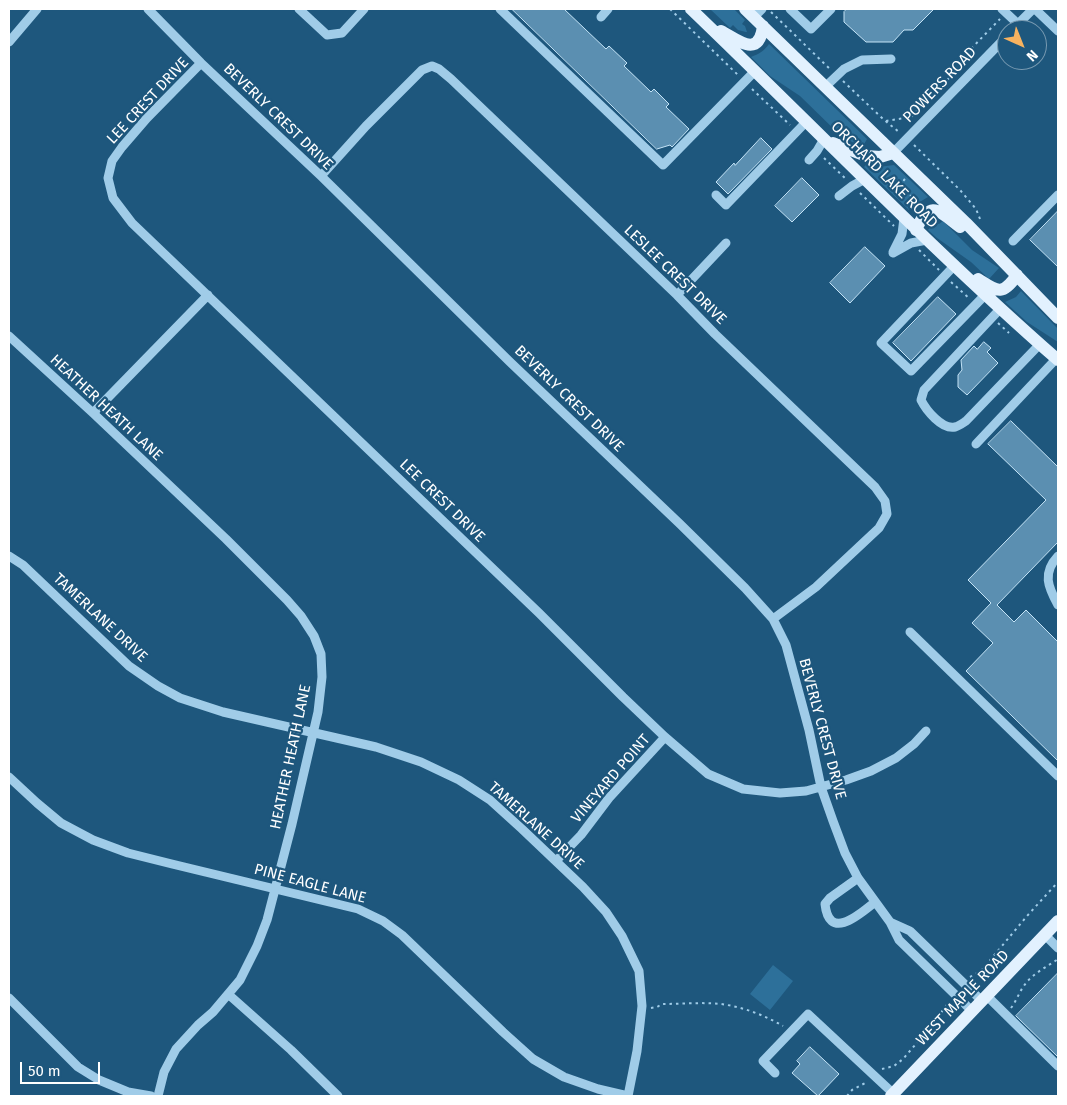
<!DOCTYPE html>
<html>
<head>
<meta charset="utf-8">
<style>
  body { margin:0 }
  #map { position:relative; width:1067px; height:1105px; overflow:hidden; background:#1e577d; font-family:"Fira Sans",sans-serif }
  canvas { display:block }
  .frame { position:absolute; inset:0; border:10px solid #fff; pointer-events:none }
  .north { position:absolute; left:997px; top:20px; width:50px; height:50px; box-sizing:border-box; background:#1e577d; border:1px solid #789ab1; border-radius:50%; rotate:136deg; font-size:14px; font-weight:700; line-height:20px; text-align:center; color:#fff }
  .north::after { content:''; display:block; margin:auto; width:18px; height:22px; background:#f7b25f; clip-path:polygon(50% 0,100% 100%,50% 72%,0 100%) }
  .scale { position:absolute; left:20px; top:1062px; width:80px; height:22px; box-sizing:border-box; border:2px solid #fff; border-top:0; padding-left:6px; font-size:15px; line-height:18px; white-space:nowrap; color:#fff; -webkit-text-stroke:4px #1e577d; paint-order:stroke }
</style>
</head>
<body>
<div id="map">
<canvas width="1067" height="1105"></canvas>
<div class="frame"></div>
<div class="north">N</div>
<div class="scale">50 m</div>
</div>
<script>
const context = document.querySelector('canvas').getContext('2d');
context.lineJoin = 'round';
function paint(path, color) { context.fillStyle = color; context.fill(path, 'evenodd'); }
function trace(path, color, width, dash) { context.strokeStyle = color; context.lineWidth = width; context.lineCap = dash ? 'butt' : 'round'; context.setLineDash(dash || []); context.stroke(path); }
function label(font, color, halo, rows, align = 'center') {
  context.font = font + ' "Fira Sans",sans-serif'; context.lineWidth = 4.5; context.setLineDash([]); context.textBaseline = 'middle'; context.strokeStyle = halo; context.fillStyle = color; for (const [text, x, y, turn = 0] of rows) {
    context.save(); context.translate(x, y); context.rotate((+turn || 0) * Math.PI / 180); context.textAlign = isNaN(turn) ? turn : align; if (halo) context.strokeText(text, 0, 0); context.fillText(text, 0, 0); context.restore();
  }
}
paint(new Path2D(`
  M710,9H734L745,20L742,24L745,26L747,32H746L738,30L733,25L730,28Z
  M769,44L867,139L863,146H859L840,135L800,96L770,76L751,57C759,54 764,51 769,44Z
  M866,165L879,167L894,165L928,197L913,206L909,210L864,167Z
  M943,221L972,250L999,268L989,279L971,262L937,238L928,230L931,226L930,223L931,222H935L939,224Z
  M1021,291L1058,329V342L1027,322L1005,302L1016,297Z
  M773,965L793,981L770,1010L750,994Z`), '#2d709a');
const building = new Path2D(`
  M512,9H564L606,49L609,46L627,63L624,66L651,92L654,89L669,104L666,107L689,129L672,147L670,145L657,149Z
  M847,9H934L913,30H904L893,42H866L844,22V12Z
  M761,138L772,149L728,194L716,182L734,163L735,165Z
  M802,178L819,195L792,222L775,206Z
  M1058,211V267L1030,240Z
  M865,247L885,266L850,303L830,283Z
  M938,297L956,314L911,361L893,343Z
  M984,342L991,348L987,352L998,363L967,395L958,387V375L962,370L961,360L974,346L977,349Z
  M1011,421L1058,467V542L997,605L1014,622L1026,610L1058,642V761L966,671L993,643L972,623L991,603L968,580L1046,500L988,444Z
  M1058,973V1057L1016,1016Z
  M810,1047L839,1074L818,1096L792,1073L800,1064L797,1061Z`);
paint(building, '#5b8fb1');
trace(building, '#c4e3f6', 1);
trace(new Path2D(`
  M670,9L738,75
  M771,12L831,70
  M843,81L883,119L899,132
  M752,89L790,125
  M886,121L911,117L953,74L964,56L1000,19
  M914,145L960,190L976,209L980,219
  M824,158L846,179
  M905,179L904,180L903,188L915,200L909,206
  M860,193L894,226
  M919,250L939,270
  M951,282L970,299
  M998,323L1009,333
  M970,977L981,971L1027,916L1058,882
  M651,1008L657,1007L662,1004C681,1004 701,1002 721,1004C743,1007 764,1015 783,1026
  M1011,1008C1017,1000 1020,990 1026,983C1034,973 1048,966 1058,959
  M882,1069L894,1066L903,1059L928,1030L949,1002
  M847,1096L852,1090L867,1082`), '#a0cce8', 2, [2.5, 4]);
trace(new Path2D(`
  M148,9L201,63L321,176L510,362L680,524L745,588L773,619L786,645L809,730L821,787L833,821L845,853L858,878L890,922L899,940L972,1011
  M299,9L327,35L342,33L364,9
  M500,9L663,165L755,71
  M790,9L811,29L831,9
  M1002,9L1018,24
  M1035,9L1058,31
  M601,17L608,9
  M754,17L762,9
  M1012,30L1033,9
  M9,42L37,9
  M201,63L147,118L122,147L112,161L108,178L113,198L132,223L539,613L623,697L665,737L708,774L743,789L780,793L806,791L846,780L871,771L896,758L914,744L926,731
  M825,87L844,69L862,60L891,59
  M893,153L1007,36
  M809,160L817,151L824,139
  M321,176L366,126L422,70L432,66L439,69L451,79L677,295L715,334L875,487L885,501L887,514L879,528L816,587L773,619
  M716,195L726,205L807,121
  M839,196L852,186L865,179
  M1013,241L1058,195
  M893,252L902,234L904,218
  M893,253L911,243L927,240
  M955,265L881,343L911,371L986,294
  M677,295L726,243
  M1001,308L924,390L921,400C926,410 942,430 955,427C959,426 963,423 966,421L1040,344
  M9,336L93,413L226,539L287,600L301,616L314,636L321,654L322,677L318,712L292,824L267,920L257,946L240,980L213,1012L198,1025L176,1049L164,1072L158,1096
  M93,413L208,295
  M976,444L1056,359
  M9,556L23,565L129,666L158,686L180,698L223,712L376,747L421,762L459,780L490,800L522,829L583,887L606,912L622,936L639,971L642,1006L637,1051L628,1096
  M1058,556C1042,573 1048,587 1058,605
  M910,632L1058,776
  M9,777L37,803L61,823L93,840L128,853L172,864L358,909L383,921L402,935L503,1032L533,1059L564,1077L598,1089L628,1096
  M556,861L581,835L609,798L665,737
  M858,878L830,898L825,904C829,942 860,914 875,902
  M890,922L910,931L982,1001
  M1045,935L1058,948
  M228,994L291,1050L338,1096
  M987,996L1058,1066
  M9,998L78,1067L99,1080L128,1092L151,1096
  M775,1073L763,1061L808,1014L896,1096`), '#a0cce8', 9);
trace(new Path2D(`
  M691,9C813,126 931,249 1058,360
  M745,9L966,223L1058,318
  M721,31C738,40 759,59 763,26
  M833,143L866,156L880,157L893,153
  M916,230C930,198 939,211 960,227
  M978,279C997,291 1002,297 1017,275
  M891,1096L1058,921`), '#e2f1fe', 12);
label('15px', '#fff', '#1e577d', [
  ["POWERS ROAD",940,85,-46],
  ["LEE CREST DRIVE",148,101,-47],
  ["BEVERLY CREST DRIVE",278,117,44],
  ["ORCHARD LAKE ROAD",884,175,45],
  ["LESLEE CREST DRIVE",675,275,44],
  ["BEVERLY CREST DRIVE",569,399,44],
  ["HEATHER HEATH LANE",106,408,43],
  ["LEE CREST DRIVE",442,501,44],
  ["TAMERLANE DRIVE",100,618,43],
  ["BEVERLY CREST DRIVE",822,729,75],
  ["HEATHER HEATH LANE",291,757,-78],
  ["VINEYARD POINT",611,779,-49],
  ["TAMERLANE DRIVE",536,826,42],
  ["PINE EAGLE LANE",310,884,15],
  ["WEST MAPLE ROAD",963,998,-46]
]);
</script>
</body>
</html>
